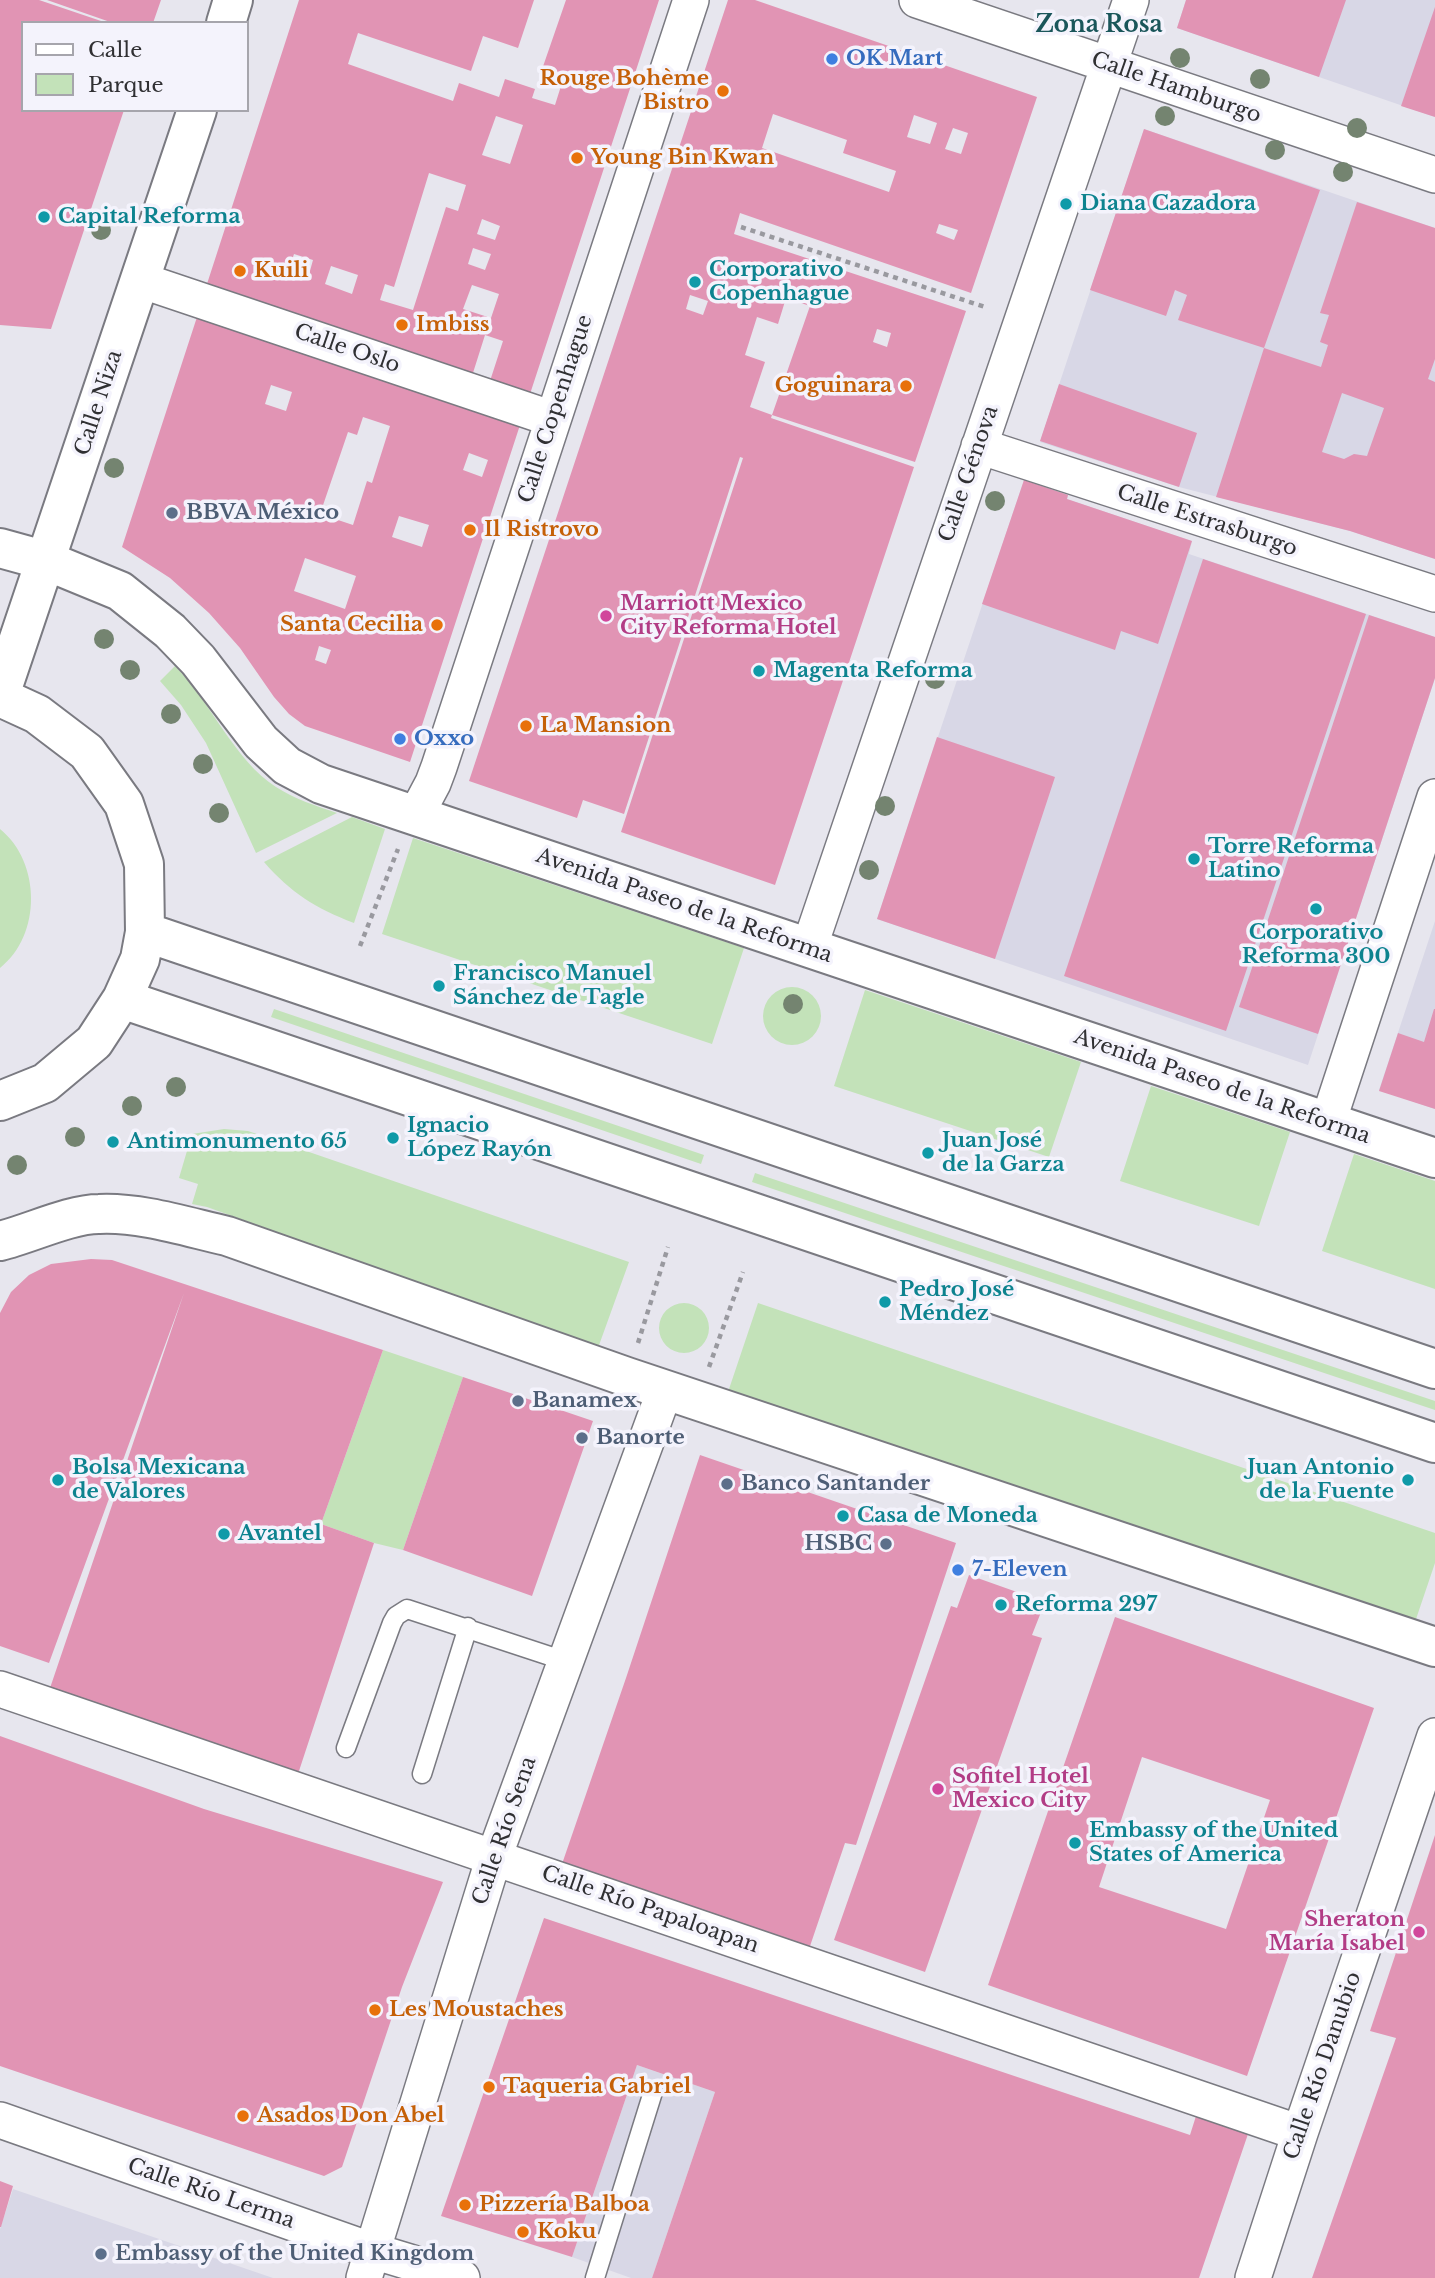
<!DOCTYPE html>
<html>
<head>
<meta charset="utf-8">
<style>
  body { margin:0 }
  #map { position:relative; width:1435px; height:2278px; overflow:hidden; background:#e7e6ee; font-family:"Libre Baskerville",serif }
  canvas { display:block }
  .legend { position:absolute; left:21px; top:21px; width:228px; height:91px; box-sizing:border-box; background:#f4f3fc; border:2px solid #a6a5ac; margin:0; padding:9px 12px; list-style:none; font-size:21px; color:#303033 }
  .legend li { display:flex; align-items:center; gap:14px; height:35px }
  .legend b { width:35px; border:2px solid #a6a5ac }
</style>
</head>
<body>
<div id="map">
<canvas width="1435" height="2278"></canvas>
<ul class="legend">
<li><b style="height:9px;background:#fff"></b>Calle</li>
<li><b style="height:19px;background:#c3e2b9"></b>Parque</li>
</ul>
</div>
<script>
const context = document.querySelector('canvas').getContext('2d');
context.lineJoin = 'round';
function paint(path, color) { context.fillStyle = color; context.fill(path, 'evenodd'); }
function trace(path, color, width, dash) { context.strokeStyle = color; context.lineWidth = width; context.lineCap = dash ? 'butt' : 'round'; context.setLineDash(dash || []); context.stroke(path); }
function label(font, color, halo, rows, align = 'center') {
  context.font = font + ' "Libre Baskerville",serif'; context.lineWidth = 7; context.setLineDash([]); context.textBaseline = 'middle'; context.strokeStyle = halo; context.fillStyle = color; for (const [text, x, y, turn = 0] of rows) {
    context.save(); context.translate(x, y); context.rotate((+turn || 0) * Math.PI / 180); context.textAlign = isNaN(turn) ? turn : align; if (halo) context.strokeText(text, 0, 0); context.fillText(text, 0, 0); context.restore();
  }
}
paint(new Path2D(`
  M1186,0H1435V117L1177,28Z
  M1144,129L1435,228V559L1350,531L1179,487L1040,442Z
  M1024,480L1068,495L1067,499L1192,541L1189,554L1435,637V678L1308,1065L877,919Z
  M1435,921V1109L1379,1090Z
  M637,2065L715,2092L652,2278H631L572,2257Z
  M13,2189L273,2278H0V2229Z`), '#d8d7e6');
paint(new Path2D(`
  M175,666C211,702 234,760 276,787C295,799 316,806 337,813L256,853L206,743L181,705L160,681Z
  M352,817L385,829L354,923C315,908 291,893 264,862Z
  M0,829C41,862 42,935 0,968Z
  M413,838L744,948L712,1044L382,934Z
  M763 1016a29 29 0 1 1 58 0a29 29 0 1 1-58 0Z
  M865,990L1081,1062L1049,1157L834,1086Z
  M274,1009L704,1155L701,1164L271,1017Z
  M1151,1086L1290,1132L1259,1226L1120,1181Z
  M224,1129L248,1131L629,1262L598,1348L207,1207L192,1204L198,1184L179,1178L192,1134Z
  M1354,1154L1435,1181V1289L1322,1251Z
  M755,1173L1435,1401V1410L752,1182Z
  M758,1303L1435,1533V1563L1414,1625L728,1392Z
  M659 1328a25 25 0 1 1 50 0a25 25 0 1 1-50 0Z
  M383,1350L463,1377L403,1550L374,1543L321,1524Z`), '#c3e2b9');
paint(new Path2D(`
  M0,0H39L104,22L23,23V110H124L51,329L0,325Z
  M47,0H161L153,23H113Z
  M299,0H534L518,48L483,36L471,71L358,33L348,64L453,101L459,83L499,97L505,79L535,89L532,98L555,105L561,86L539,78L566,0H659L530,394L490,381L503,341L485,335L472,376L206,287ZM496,116L523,125L510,164L482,155ZM429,173L466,185L458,211L446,207L413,310L380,300L385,284L394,287ZM482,219L500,226L495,240L477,234ZM473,248L491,254L485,270L468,264ZM294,254L313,260L308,278L288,272ZM331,266L358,275L352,294L325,284ZM472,285L499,294L491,318L463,309Z
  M728,0H755L1037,97L971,293L740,213L734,234L966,311L915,462L772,415L810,306L786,298L778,324L757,317L745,355L765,362L750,407L772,415L771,418L914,467L775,885L621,832L743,458L740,457L624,814L583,800L577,818L469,781ZM773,114L847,140L843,153L896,171L889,192L762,148ZM914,115L937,123L930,144L907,137ZM953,128L968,133L961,154L945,149ZM939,224L958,230L954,240L936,233ZM690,295L708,301L703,315L686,309ZM877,329L891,333L887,347L873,342Z
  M1186,0H1346L1319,77L1177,28Z
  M1435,7V117L1401,106Z
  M1144,129L1320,190L1264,348L1178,320L1187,295L1175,290L1166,316L1090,290Z
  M1357,202L1435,228V359L1428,379L1435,382V559L1350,531L1216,497L1264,348L1321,367L1328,345L1320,342L1329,315L1320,313ZM1342,393L1384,408L1367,456L1354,454L1344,459L1322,452Z
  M197,317L520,425L410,762L305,726L289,714L274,697L240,648L209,613L170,578L122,547ZM271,385L292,392L286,411L265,404ZM363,417L390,426L372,483L367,481L353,525L320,514L348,432L357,435ZM469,453L488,460L482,477L463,470ZM399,516L429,525L422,547L392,537ZM305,558L356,576L345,609L294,591ZM319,646L331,650L326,664L315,660Z
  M1059,384L1197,433L1179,487L1040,441Z
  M1024,480L1068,495L1067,499L1192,541L1158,644L1121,631L1115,650L982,604Z
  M1203,559L1366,614L1226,1031L1064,976Z
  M1369,615L1435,637V678L1318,1034L1239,1007Z
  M937,737L1055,777L995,959L877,919Z
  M1434,1009H1435V1109L1379,1091L1398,1033L1424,1042Z
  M91,1259L112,1260L383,1350L321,1524L374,1543L298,1774L49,1691L184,1293L49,1663L0,1646V1313L11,1292L29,1275L51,1264Z
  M463,1377L593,1421L532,1596L403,1550Z
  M700,1455L956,1543L856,1845L845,1843L808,1952L562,1864L626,1678Z
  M969,1575L1045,1602L1032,1635L1042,1638L925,1972L834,1940L951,1606L957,1608Z
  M1115,1617L1374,1708L1247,2076L988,1985ZM1142,1757L1270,1800L1226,1929L1099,1887Z
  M0,1736L204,1809L443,1882L402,1987L342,2167L324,2176L0,2066Z
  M1435,1835V2278H1312L1396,2038L1370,2031Z
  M544,1918L1190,2135L1196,2116L1248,2134L1199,2278H652L715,2092L637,2065L572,2257L441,2216Z
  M0,2181L13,2186L1,2227H0Z`), '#e194b4');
const lane = new Path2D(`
  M346,1748L392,1623L396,1616L407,1609L565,1661
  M422,1774L468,1627
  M595,2278L653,2092`);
const street = new Path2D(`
  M917,0L1435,175
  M140,280L553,419
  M979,446L1435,594
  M416,815L433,783L439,767L691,0
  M809,948L1131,0
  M1328,1122L1435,797
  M0,1689L1300,2133
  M0,2120L373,2251L462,2278
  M364,2278L494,1857L665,1390
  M1253,2278L1300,2133L1435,1736`);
const secondary = new Path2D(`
  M226,23L233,0
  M0,548L47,561L120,591L170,631L198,660L261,742L287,766L321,784L1435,1158
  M0,695L197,110
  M0,697L37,714L87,752L124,804L144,864L145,932L140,959L122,999L94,1042L45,1083L0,1101
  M145,932L1435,1369
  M122,999L1435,1443
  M0,1241C29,1234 70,1214 99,1214C141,1212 187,1227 227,1236L627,1377L1435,1647`);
trace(lane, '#7a7a81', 21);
trace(street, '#7a7a81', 38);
trace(secondary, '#7a7a81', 42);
trace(new Path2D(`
  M741,227L988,308
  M360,946L398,849
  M638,1343L668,1247
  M709,1367L743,1272`), '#99999f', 4.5, [5, 5]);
trace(lane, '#fff', 18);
trace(street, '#fff', 35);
trace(secondary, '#fff', 38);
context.fillStyle = '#748470';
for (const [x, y] of [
  [1180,58],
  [1260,79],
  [1165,116],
  [1357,128],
  [1275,150],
  [1343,172],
  [101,230],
  [114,468],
  [995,501],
  [104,639],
  [130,670],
  [935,679],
  [171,714],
  [203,764],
  [885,806],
  [219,813],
  [869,870],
  [793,1004],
  [176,1087],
  [132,1106],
  [75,1137],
  [17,1165]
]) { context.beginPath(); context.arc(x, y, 10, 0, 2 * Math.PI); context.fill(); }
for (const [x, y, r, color] of [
  [832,59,7,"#3f7fe0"],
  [723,91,7,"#e8710a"],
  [577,158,7,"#e8710a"],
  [1066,204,7,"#0f9aa8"],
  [44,217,7,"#0f9aa8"],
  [240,271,7,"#e8710a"],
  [695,282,7,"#0f9aa8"],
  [402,325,7,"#e8710a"],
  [906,386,7,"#e8710a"],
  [172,513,7,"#5c6f8a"],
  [470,530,7,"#e8710a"],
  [606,616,7,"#d1479c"],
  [437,625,7,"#e8710a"],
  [759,671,7,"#0f9aa8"],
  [526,726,7,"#e8710a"],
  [400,739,7,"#3f7fe0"],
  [1194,859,7,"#0f9aa8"],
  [1316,909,7,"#0f9aa8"],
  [439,986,7,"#0f9aa8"],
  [393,1138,7,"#0f9aa8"],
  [113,1142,7,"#0f9aa8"],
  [928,1153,7,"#0f9aa8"],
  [885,1302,7,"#0f9aa8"],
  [518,1401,7,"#5c6f8a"],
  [582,1438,7,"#5c6f8a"],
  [58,1480,7,"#0f9aa8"],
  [1408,1480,7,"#0f9aa8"],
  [727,1484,7,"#5c6f8a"],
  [843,1516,7,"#0f9aa8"],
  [224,1534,7,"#0f9aa8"],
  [886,1544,7,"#5c6f8a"],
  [958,1570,7,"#3f7fe0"],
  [1001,1605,7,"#0f9aa8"],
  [938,1789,7,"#d1479c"],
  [1075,1843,7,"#0f9aa8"],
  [1419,1932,7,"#d1479c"],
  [375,2010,7,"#e8710a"],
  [489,2087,7,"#e8710a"],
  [243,2116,7,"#e8710a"],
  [465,2205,7,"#e8710a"],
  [523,2232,7,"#e8710a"],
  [101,2254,7,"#5c6f8a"]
]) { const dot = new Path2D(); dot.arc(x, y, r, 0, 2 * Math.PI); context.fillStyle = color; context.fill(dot); trace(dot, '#f4f3fc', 2.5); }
label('bold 21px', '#366cbe', '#f4f3fc', [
  ["OK Mart",846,59],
  ["Oxxo",414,739],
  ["7-Eleven",972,1570]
], 'left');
label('bold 21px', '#c56008', '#f4f3fc', [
  ["Rouge Bohème",709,79,"right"],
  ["Bistro",709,103,"right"],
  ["Young Bin Kwan",591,158],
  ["Kuili",254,271],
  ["Imbiss",416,325],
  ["Goguinara",892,386,"right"],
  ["Il Ristrovo",484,530],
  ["Santa Cecilia",423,625,"right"],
  ["La Mansion",540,726],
  ["Les Moustaches",389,2010],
  ["Taqueria Gabriel",503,2087],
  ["Asados Don Abel",257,2116],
  ["Pizzería Balboa",479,2205],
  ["Koku",537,2232]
], 'left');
label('21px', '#303033', '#f4f3fc', [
  ["Calle Hamburgo",1176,88,19],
  ["Calle Oslo",347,349,19],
  ["Calle Niza",99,403,-72],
  ["Calle Copenhague",556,409,-72],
  ["Calle Génova",969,474,-71],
  ["Calle Estrasburgo",1207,521,18],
  ["Avenida Paseo de la Reforma",684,906,19],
  ["Avenida Paseo de la Reforma",1222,1087,19],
  ["Calle Río Sena",505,1831,-71],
  ["Calle Río Papaloapan",650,1910,19],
  ["Calle Río Danubio",1323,2066,-71],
  ["Calle Río Lerma",211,2194,19]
]);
label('bold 21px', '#0d838f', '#f4f3fc', [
  ["Diana Cazadora",1080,204],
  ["Capital Reforma",58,217],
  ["Corporativo",709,270],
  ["Copenhague",709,294],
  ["Magenta Reforma",773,671],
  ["Torre Reforma",1208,847],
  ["Latino",1208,871],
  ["Corporativo",1316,933,"center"],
  ["Reforma 300",1316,957,"center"],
  ["Francisco Manuel",453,974],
  ["Sánchez de Tagle",453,998],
  ["Ignacio",407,1126],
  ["López Rayón",407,1150],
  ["Juan José",942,1141],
  ["de la Garza",942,1165],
  ["Antimonumento 65",127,1142],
  ["Pedro José",899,1290],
  ["Méndez",899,1314],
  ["Bolsa Mexicana",72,1468],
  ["de Valores",72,1492],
  ["Juan Antonio",1394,1468,"right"],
  ["de la Fuente",1394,1492,"right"],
  ["Casa de Moneda",857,1516],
  ["Avantel",238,1534],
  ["Reforma 297",1015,1605],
  ["Embassy of the United",1089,1831],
  ["States of America",1089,1855]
], 'left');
label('bold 21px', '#4e5e75', '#f4f3fc', [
  ["BBVA México",186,513],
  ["Banamex",532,1401],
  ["Banorte",596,1438],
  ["Banco Santander",741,1484],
  ["HSBC",872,1544,"right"],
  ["Embassy of the United Kingdom",115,2254]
], 'left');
label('bold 21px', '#b23c85', '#f4f3fc', [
  ["Marriott Mexico",620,604],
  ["City Reforma Hotel",620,628],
  ["Sofitel Hotel",952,1777],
  ["Mexico City",952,1801],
  ["Sheraton",1405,1920,"right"],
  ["María Isabel",1405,1944,"right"]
], 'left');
label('bold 23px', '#1a565a', '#f4f3fc', [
  ["Zona Rosa",1099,26]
]);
</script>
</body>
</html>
